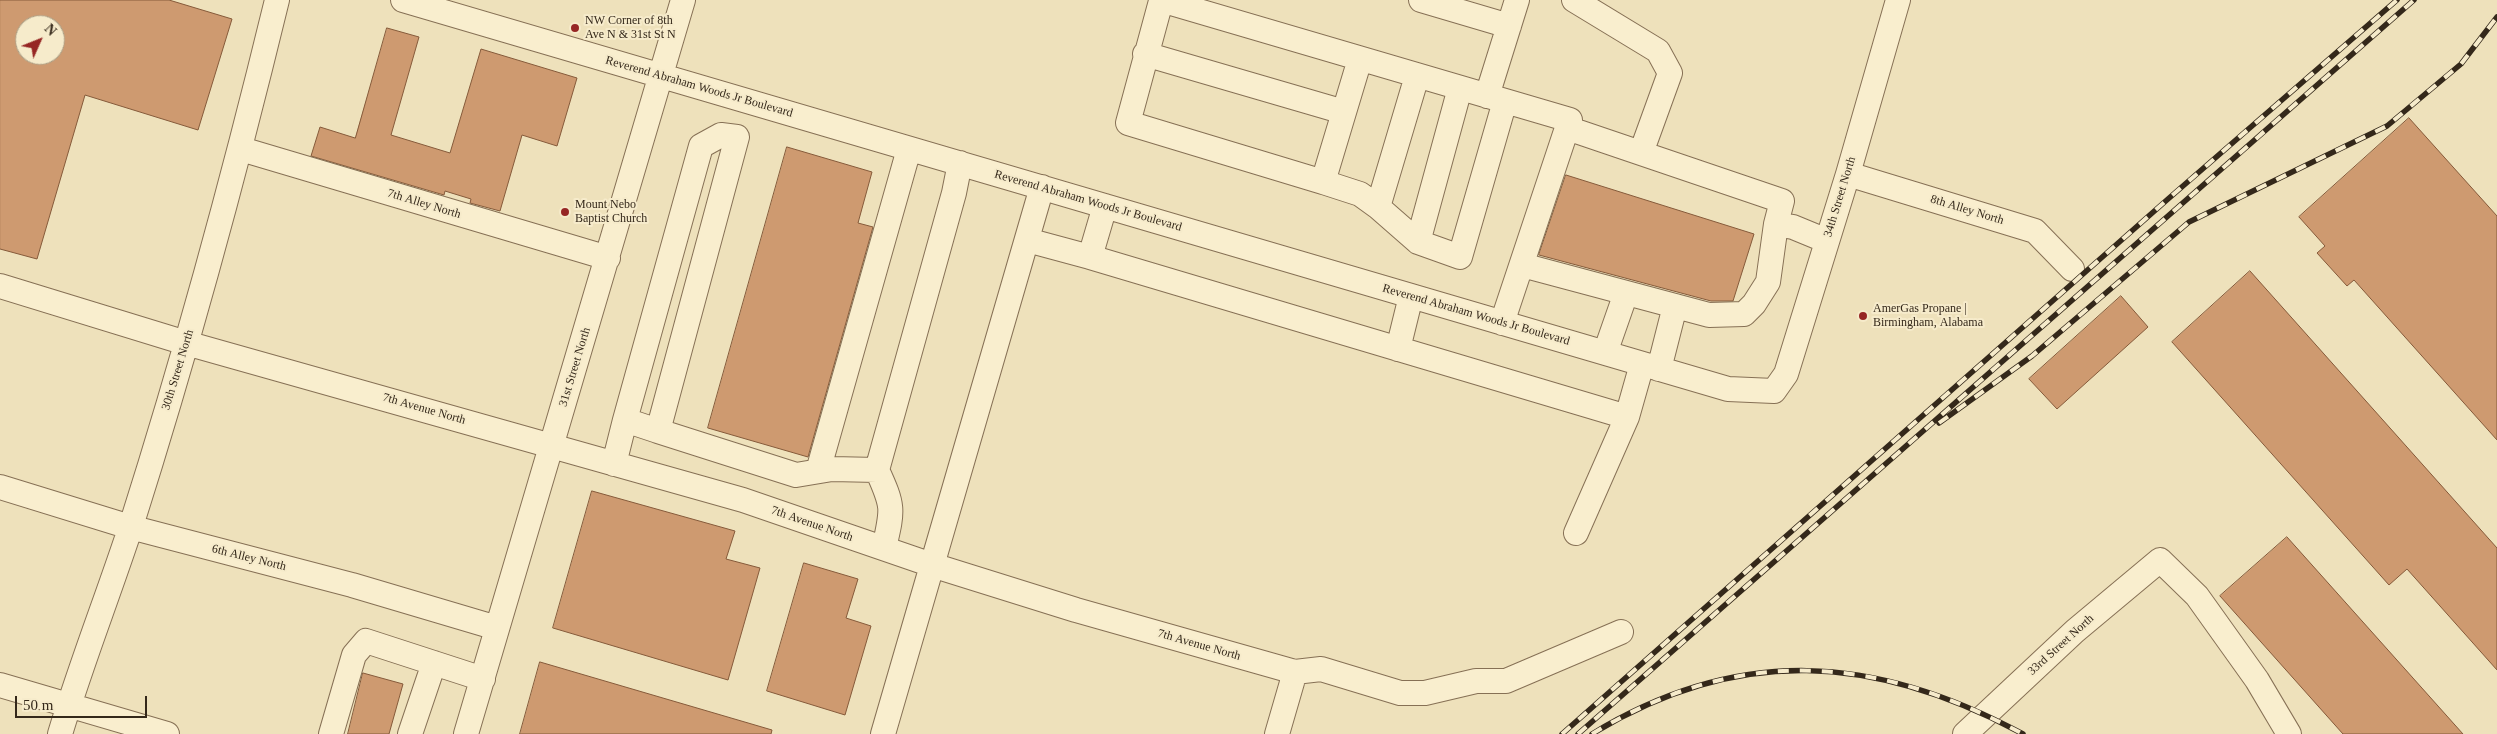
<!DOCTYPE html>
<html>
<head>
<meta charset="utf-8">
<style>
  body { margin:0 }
  #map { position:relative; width:2497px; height:734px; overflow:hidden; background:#eee1bb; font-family:"Times New Roman",serif }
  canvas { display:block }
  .north { position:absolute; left:15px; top:15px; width:50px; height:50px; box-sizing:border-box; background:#f6ebcb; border:1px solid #a89d84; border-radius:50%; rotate:46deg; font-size:14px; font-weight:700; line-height:20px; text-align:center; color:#34281a }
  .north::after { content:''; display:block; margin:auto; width:18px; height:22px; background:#962624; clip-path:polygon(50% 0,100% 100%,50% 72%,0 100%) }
  .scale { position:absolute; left:15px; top:696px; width:132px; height:22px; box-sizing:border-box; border:2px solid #34281a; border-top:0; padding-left:6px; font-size:15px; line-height:18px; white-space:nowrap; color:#34281a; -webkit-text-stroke:4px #f6ebcb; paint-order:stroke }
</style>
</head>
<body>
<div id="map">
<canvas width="2497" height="734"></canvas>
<div class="north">N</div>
<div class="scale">50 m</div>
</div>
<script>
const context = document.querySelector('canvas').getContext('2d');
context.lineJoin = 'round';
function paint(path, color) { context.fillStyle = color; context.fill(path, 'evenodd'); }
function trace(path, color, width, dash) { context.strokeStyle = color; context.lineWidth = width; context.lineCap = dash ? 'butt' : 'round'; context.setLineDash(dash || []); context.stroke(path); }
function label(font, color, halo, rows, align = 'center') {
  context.font = font + ' "Times New Roman",serif'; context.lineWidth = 4; context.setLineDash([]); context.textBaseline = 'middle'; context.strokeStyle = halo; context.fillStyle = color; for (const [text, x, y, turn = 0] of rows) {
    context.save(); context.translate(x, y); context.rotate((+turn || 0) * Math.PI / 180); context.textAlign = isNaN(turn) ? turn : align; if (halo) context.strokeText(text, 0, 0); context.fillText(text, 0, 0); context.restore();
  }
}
const building = new Path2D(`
  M0,0H169L232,19L198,130L85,95L37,259L0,249ZM25,25H55V55H25Z
  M387,28L419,37L391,135L450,153L481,49L577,78L557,146L522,135L500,211L470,203L471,199L445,191L444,195L311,156L320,127L355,138Z
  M2409,118L2497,216V440L2354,280L2347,286L2317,253L2325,246L2299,217Z
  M787,147L872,172L858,223L873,227L808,457L708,428Z
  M1566,175L1754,234L1733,301H1711L1539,255Z
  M2250,271L2497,548V670L2407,569L2389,585L2172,342Z
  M2121,296L2148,327L2057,409L2029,379Z
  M592,491L735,531L726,559L760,568L728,680L553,628Z
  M2287,537L2463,734H2343L2220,596Z
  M804,563L858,579L846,618L871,626L845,715L767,691Z
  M540,662L772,730L771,734H520Z
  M363,673L403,684L389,734H348Z`);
paint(building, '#ce9a70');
trace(building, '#855a3a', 1);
const minor = new Path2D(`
  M403,0L1728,389L1774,391L1786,374L1848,174L1898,0
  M1161,0L1570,120L1567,128
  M1421,0L1509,26
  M1574,0L1658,51L1670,73L1641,153
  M1161,1L1128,123L1323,182L1360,59
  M1145,54L1344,112
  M1487,96L1517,0
  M241,149L608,258
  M1848,174L2035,231L2072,269
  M1323,182L1360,194L1378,207L1417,76
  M1105,206L1090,257L1627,417L1642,364
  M1378,207L1418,242L1460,88
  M1776,224L1793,227L1827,241
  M1027,240L1090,257
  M1418,242L1460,257L1505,101
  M0,286L186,343L743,500L932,565L1076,610L1295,672L1321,669L1400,693H1425L1476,681H1506L1621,632
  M1502,323L1567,128L1782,201L1776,224L1768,282L1754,304L1744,314L1709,315L1522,265
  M1398,349L1411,296
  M1605,353L1626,293
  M1659,369L1675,306
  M658,431L796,475L832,469L877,470L954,193L960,163
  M614,464L625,420L701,146L721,135L737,137L658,431L625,420
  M877,470C894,507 893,509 884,548
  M818,471L909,149
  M0,487L130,527L352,585L497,628
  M1576,533L1627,417
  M0,685L167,734
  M60,734C81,664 108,596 131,526C186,353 234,177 277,0
  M331,734L354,655L366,641L483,679
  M410,734L434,663
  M466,734L683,0
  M883,734L1042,187
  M1277,734L1295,672
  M1965,734L2075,631L2160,560L2197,596L2257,680L2289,734`);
trace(minor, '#867055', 26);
trace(minor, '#f9eece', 24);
const rail = new Path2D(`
  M1939,423L2032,356L2189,222L2387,126L2461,64L2497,17
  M1562,734L2168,199L2397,0
  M1578,734L2414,0
  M1592,734C1738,645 1875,654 2023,734`);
trace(rail, '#34281a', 5.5);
trace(rail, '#f6ebcb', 4, [11]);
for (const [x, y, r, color] of [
  [575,28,5,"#962624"],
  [565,212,5,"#962624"],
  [1863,316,5,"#962624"]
]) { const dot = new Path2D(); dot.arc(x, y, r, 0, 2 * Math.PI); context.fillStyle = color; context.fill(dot); trace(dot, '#f6ebcb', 2); }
label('12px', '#34281a', '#f6ebcb', [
  ["NW Corner of 8th",585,21],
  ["Ave N & 31st St N",585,35],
  ["Mount Nebo",575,205],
  ["Baptist Church",575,219],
  ["AmerGas Propane |",1873,309],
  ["Birmingham, Alabama",1873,323]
], 'left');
label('12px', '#34281a', '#f6ebcb', [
  ["Reverend Abraham Woods Jr Boulevard",699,87,16],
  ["34th Street North",1840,197,-73],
  ["Reverend Abraham Woods Jr Boulevard",1088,201,16],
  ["7th Alley North",424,204,17],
  ["8th Alley North",1967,210,17],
  ["Reverend Abraham Woods Jr Boulevard",1476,315,16],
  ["31st Street North",575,367,-73],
  ["30th Street North",178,370,-73],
  ["7th Avenue North",424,409,16],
  ["7th Avenue North",812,524,19],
  ["6th Alley North",249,558,14],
  ["7th Avenue North",1199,645,16],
  ["33rd Street North",2061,645,-42]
]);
</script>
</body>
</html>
